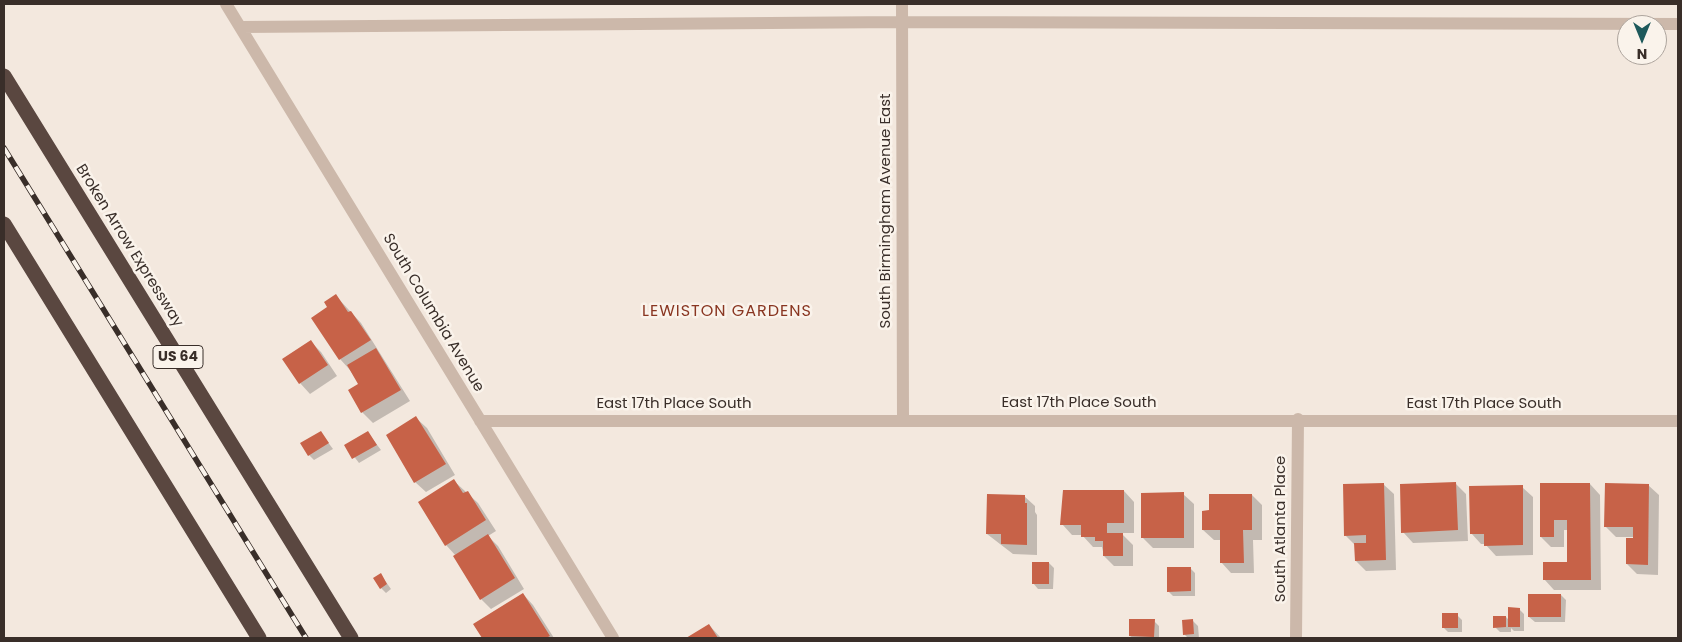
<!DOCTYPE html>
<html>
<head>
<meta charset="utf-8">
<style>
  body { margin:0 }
  #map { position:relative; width:1682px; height:642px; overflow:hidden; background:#f3e8de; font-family:Poppins,sans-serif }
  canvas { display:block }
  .frame { position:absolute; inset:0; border:5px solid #392e29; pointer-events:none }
  .north { position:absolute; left:1617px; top:15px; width:50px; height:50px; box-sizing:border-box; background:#faf3eb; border:1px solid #ada49d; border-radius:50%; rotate:180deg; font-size:14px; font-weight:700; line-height:20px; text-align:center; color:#392e29 }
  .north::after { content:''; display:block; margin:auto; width:18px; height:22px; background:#1e595b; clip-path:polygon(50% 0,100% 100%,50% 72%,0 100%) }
</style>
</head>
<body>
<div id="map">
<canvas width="1682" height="642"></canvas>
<div class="frame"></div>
<div class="north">N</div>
</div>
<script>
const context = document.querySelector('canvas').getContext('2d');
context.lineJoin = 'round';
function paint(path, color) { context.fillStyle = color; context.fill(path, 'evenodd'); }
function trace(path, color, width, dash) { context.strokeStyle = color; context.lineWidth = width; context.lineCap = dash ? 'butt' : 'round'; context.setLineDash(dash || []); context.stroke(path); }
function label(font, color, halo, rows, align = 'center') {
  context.font = font + ' Poppins,sans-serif'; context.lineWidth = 5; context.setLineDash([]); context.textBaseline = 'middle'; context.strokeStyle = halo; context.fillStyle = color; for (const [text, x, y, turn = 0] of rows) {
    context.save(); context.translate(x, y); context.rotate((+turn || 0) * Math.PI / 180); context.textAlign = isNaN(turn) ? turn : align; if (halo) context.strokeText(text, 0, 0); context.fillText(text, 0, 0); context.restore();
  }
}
paint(new Path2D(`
  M336,296L361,323L410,401L373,423L362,412L350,391L360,385L350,370L340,359L329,308Z
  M311,342L321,352L337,376L310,394L300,383Z
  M416,418L427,428L455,475L426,492L415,482Z
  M321,433L333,449L314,460L309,455Z
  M368,433L381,450L359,463L346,446Z
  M454,481L478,503L496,531L488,536L498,546L524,589L491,609L481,599L456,556L446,545Z
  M1383,484L1394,494L1396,570L1366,571L1356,561V546L1345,535Z
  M1456,484L1466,494L1468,541L1413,543L1403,532Z
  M1541,484H1590L1600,495L1601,590H1554L1544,579L1568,563V530H1564V547H1551L1541,537Z
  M1648,485L1659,495L1658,575L1637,574L1627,564L1634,537H1616L1605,526Z
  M1522,487L1533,497V555L1496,556L1485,544H1481L1471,533Z
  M1124,491L1134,502V533H1121L1133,545V566H1114L1104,556L1102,547H1093L1082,535H1072L1062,524Z
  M1183,494L1194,504V548H1153L1143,538Z
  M1252,495L1262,505V540H1253L1254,573H1231L1221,562V540H1214L1203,530L1211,512Z
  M1024,496L1035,506V512L1037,515V555L1013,554L987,534Z
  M1049,563L1054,568L1053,589H1038L1033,583Z
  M1190,568L1195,573V596H1173L1168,591Z
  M381,575L391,589L386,593L381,588Z
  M523,594L533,605L554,638H483L474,625Z
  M1561,595L1566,600L1565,622H1535L1529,617Z
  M1519,609L1524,614V631H1514L1511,628V632H1500L1495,627L1506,617L1509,620Z
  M1457,615L1462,620V632H1448L1443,627Z
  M1154,621L1159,626V638H1133L1130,636Z
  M1193,621L1198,626L1199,638H1188L1184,634Z
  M709,625L721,638H688Z`), '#0003');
paint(new Path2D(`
  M336,294L348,312L351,311L371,340L339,360L311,318L327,307L324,302Z
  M311,340L328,365L299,384L282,359Z
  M376,348L401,390L361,413L348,390L358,384L347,365Z
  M416,416L446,464L414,483L386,435Z
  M321,431L329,443L308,456L300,443Z
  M368,431L377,445L352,459L344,445Z
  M454,479L463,493L468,491L486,520L445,546L418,502Z
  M1456,482L1458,530L1401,533L1400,484Z
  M1384,483L1386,560L1355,561L1354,543H1366V535L1344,536L1343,484Z
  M1540,483H1590L1591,580H1543V562H1567V520H1554V537H1540Z
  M1605,483L1649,484L1648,565L1626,564V538H1633V527H1604Z
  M1523,485V545L1484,546V534H1470L1469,486Z
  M1063,490H1124V523H1107V533H1123V556H1103V541H1095V537H1081V525H1060Z
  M1184,492V538H1141V493Z
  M987,494L1025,495V503H1027V545L1001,544V534H986Z
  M1209,494H1252V530H1243L1244,563H1220V530H1202V511L1209,510Z
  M488,534L515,578L480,600L453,556Z
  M1032,562H1049V584H1032Z
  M1167,567H1191V591L1167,592Z
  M381,573L387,584L380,589L373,578Z
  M523,593L550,636L546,638H482L473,624Z
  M1528,594H1561V617H1528Z
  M1508,607L1520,608V627H1508Z
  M1442,613H1458V628H1442Z
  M1493,616H1506V627L1493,628Z
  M1129,619H1155L1154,637L1129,636Z
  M1193,619L1194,634L1183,635L1182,620Z
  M709,624L718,638H686Z`), '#c76248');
trace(new Path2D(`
  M226,4L613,638
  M902,4L903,419
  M241,27L902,22L1678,24
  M480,421H1678
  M1296,638L1298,419`), '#ccb8aa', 12);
trace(new Path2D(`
  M4,76L351,638
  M4,224L259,638`), '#5a4740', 15);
const rail = new Path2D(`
  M4,148L306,638`);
trace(rail, '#392e29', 5.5);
trace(rail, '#faf3eb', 4, [11]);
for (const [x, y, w] of [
  [178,357,50]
]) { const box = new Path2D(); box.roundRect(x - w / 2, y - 11.5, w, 23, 4); context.fillStyle = '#faf3eb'; context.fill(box); trace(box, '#392e29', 1); }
label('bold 14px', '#392e29', null, [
  ["US 64",178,357]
]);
label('15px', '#392e29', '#faf3eb', [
  ["South Birmingham Avenue East",886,211,-90],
  ["Broken Arrow Expressway",129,246,58],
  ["South Columbia Avenue",433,313,59],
  ["East 17th Place South",1079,403],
  ["East 17th Place South",674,404],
  ["East 17th Place South",1484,404],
  ["South Atlanta Place",1281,529,-90]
]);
context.letterSpacing = '1px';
label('16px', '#893621', '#faf3eb', [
  ["LEWISTON GARDENS",727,312]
]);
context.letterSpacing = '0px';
</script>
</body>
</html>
